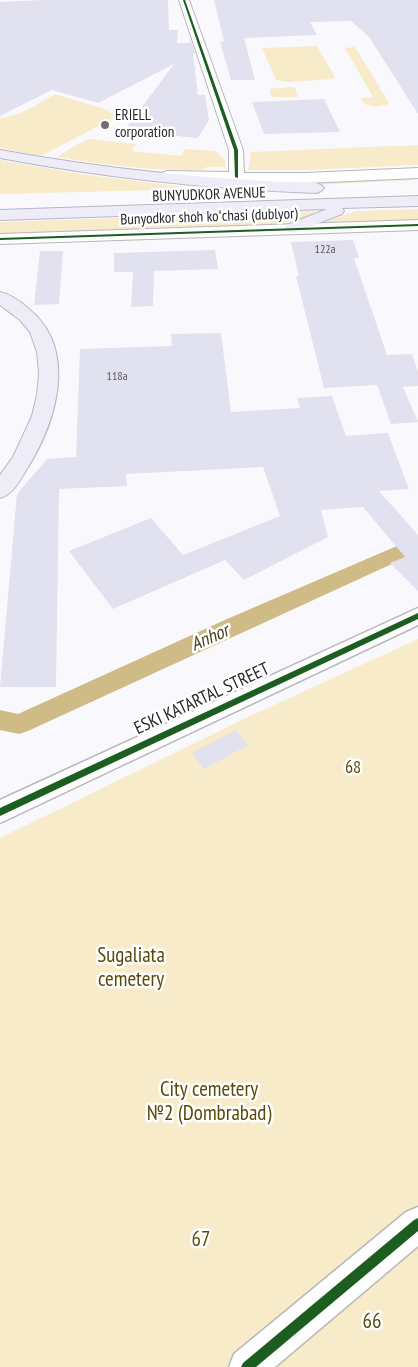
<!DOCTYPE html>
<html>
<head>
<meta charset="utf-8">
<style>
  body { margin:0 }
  canvas { display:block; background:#f9f9fd }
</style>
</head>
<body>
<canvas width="418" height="1367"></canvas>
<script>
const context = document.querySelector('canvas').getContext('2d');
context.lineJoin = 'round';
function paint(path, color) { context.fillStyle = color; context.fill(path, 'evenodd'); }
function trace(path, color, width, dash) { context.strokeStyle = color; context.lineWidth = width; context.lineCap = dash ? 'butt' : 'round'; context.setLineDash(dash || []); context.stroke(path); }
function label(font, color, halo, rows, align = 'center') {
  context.font = font + ' "PT Sans Narrow",sans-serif'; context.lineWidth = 5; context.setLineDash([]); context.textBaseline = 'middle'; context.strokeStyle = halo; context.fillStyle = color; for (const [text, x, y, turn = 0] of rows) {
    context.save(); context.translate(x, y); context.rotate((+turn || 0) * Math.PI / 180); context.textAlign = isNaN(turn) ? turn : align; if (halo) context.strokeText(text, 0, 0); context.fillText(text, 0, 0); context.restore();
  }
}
paint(new Path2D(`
  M317,46L335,77L333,79L287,82L276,80L262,48Z
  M355,47L389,103V104L376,107L364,104L361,98L373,97L345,48Z
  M290,87L295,88L298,97H272L269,89Z
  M55,94L102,108L118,116L41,156L0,148V118C20,116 38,104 55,94Z
  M89,139L136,144L132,151L181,156L185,149L215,151L225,160V167H207L202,170C153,171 106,165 57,157L71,148Z
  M418,145V165L306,170H248L251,152Z
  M0,160L80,174L201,189L0,194Z
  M418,177V179L412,180L312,185L235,181Z
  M418,209V221L330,224L327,221L356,211Z
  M316,211L305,218L275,225L0,235V222Z
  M418,639V1367H0V838L248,717Z`), '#f7ebca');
paint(new Path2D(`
  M418,537V552L28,731L19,734L0,730V710L18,714L227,619Z`), '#cebb86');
paint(new Path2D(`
  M42,0H168L169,30H178L177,43H189L191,41L195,53L193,54L198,95H205L209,120L198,138L124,131L174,64L98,103L52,90L0,116V2Z
  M214,0H418V114L369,37L351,21L310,22L317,35L244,38L255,80H231L220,42L224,41Z
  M324,99L340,132L264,134L252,102Z
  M353,240L359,258H354L387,355L412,354L418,372V386L403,387L418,422L391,424L377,385L324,388L296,276H299L291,242Z
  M215,250L218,269L154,271L153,306L131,307L133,272H114V253Z
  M40,251H63L59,304L34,305Z
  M221,333L231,412L300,408L297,398L332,396L346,436L388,433L409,489L379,491L418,535V591L390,563L405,557L363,507L321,510L328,537L244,580L225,560L113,609L69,551L151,518L183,555L280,516L263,467L126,474L127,486L59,489L56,687H0L17,494L47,459L76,457L80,349L172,346L171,334Z
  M236,730L248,745L204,769L192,753Z`), '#e2e1ef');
const street = new Path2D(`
  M418,608V625L0,823V800Z
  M418,1207V1246L275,1367H229L234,1354L406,1212Z`);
const secondary = new Path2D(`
  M179,0H189L243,150L244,173H306L418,168V178L306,183L162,179L159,176L162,173L167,171L229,172V150Z
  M418,220V230L0,244V234Z`);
const primary = new Path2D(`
  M0,150C105,169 210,180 316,183L321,185L324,188L321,191L316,193C210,189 105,178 0,158Z
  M418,196V206L342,208L344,211L342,214L293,233L287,231L285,228L287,225L327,209L0,220V210Z
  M0,292C11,294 21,302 29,309C79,350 56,423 27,469C20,480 13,495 0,498V475L13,457L32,416L37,395L39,373L37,352L30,332L20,320L0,305Z`);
trace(street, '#b8b8bc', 3);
trace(secondary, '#b8b8bc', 2);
trace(primary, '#b7b6c7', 2);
paint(street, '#fefeff');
paint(secondary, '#fefeff');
paint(primary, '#eeedf7');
paint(new Path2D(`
  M183,0H185L238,150V178L235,177L234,150Z
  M418,224V226L0,240V238Z
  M418,613V619L0,816V808Z
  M418,1218V1231L256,1367H241L243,1363L414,1220Z`), '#1b5e20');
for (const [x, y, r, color] of [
  [105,125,5,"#6f6f74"]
]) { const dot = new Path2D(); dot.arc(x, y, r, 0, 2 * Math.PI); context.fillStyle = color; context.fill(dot); trace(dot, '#fff', 2); }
label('12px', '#54545b', null, [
  ["122a",325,250],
  ["118a",117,377]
]);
label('15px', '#25252a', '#fff', [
  ["ERIELL",115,116],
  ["corporation",115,133]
], 'left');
label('15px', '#25252a', '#fff', [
  ["BUNYUDKOR AVENUE",209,195,-2],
  ["Bunyodkor shoh koʻchasi (dublyor)",209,217,-2]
]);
label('18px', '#25252a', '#fff', [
  ["ESKI KATARTAL STREET",202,699,-25]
]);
label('18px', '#5b490b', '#fff', [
  ["68",353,768]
]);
label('italic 19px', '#4b401e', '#fff', [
  ["Anhor",210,638,-24]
]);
label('21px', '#5b490b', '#fff', [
  ["Sugaliata",131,956],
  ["cemetery",131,980],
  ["City cemetery",209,1090],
  ["№2 (Dombrabad)",209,1114],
  ["67",201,1240],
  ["66",372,1322]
]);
</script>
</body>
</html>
